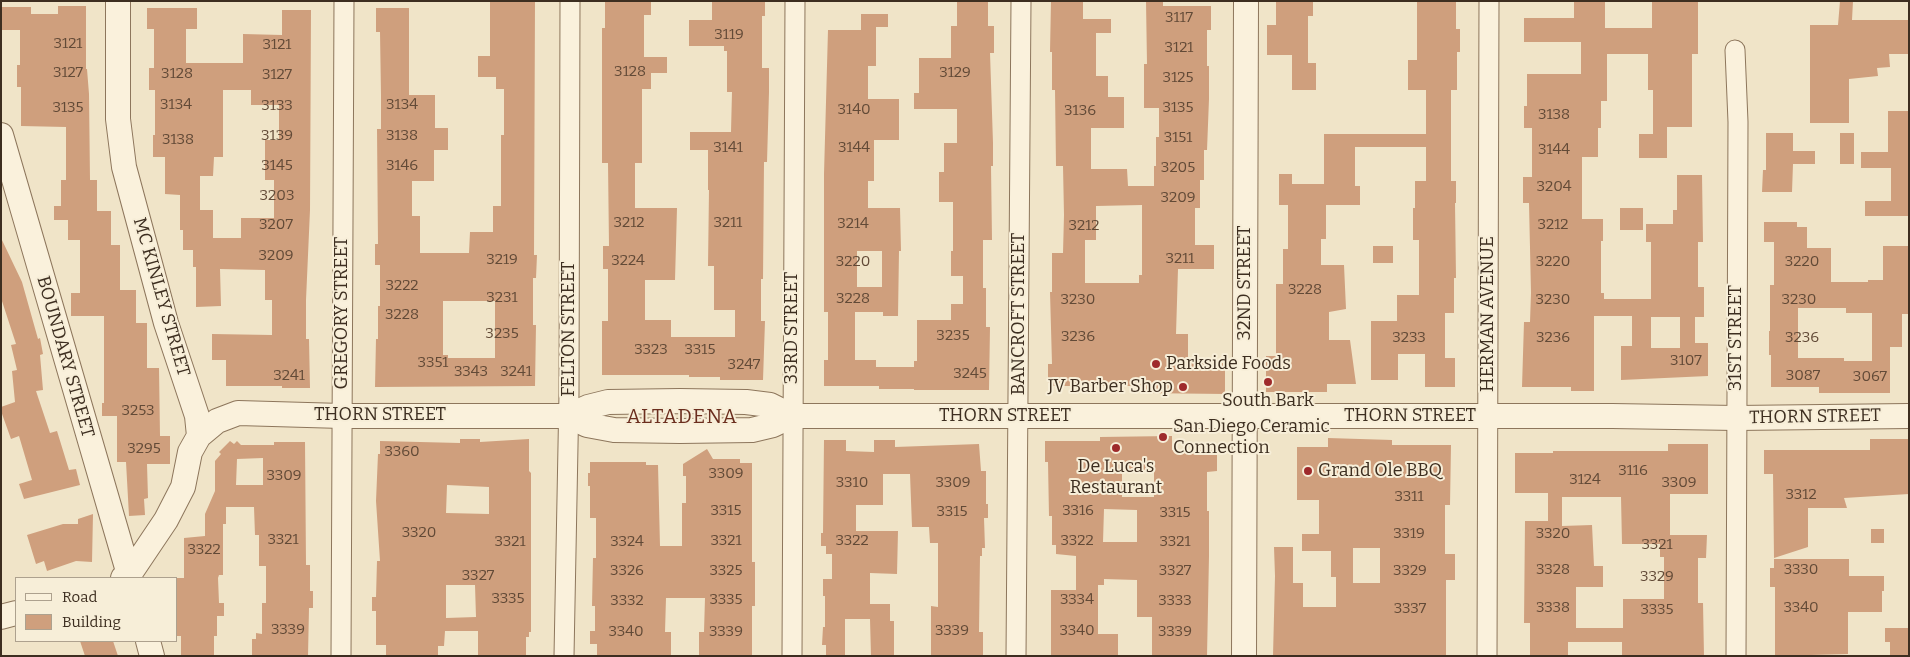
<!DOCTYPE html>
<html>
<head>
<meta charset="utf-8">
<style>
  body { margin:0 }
  #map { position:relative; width:1910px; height:657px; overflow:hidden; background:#f0e4c8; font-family:Bitter,serif }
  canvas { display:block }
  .frame { position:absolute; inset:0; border:2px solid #3d2e20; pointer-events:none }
  .legend { position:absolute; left:15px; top:577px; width:162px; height:65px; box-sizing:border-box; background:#f7eed8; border:1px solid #ada18e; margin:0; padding:6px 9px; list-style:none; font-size:15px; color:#3d2e20 }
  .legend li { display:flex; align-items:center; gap:10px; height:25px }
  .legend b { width:25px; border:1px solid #ada18e }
</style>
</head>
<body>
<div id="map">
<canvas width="1910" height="657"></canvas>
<div class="frame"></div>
<ul class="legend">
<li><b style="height:6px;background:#faf1dc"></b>Road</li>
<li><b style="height:14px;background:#cf9f7d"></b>Building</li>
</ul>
</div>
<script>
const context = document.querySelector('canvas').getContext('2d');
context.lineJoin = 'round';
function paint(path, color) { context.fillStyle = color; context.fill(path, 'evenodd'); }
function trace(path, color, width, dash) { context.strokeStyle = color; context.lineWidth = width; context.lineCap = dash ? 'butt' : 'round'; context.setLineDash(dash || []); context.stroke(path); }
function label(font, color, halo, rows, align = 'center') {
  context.font = font + ' Bitter,serif'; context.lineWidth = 4; context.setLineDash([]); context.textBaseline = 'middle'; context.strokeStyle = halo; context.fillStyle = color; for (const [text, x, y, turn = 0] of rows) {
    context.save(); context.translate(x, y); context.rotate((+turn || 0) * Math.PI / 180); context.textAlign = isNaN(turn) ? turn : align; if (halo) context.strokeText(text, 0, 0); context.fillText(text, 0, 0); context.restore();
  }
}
paint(new Path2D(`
  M535,1L534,255H537L536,278H533V325H536L535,386L375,387L376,339H378V306H380V265H375V244H378L377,129H381V95L380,32H376V8H409V95H435V128H448V150H434V181H412V216H420V253H469L470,232H493V206H501V135H504V89H496V77H478V56H490V2ZM443,301H495V358H448V355H443Z
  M605,1H651V15H644V57H667V73H651V89H642V163H635V208H677L675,280H645V320H671V337H735V310H714V266H708L709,190H708V150H690V132H731L732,92H727V51H724V46H689V20H712V1H765V16H762V68H769V92L767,162H764L763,279H761V321H765L763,380H720V377H689V375H602V321H608V269H603V246H609L608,163H602V28H605Z
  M957,1H988V26H994V53H990L993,143V166H991L992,240H983V288H986V327H990L989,390H914V389H879V386H824V360H828V312H824V174L828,30H861V14H888V27H876V66H868V99H899V140H874V181H868V208H900L901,251H899L898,316H883V312H855V360H876V367H914V361H917V320H951V304H963V276H951V251H953V202H939V172H944V143H957V109H914V93H919V58H951V26H957ZM857,251H882V287H857Z
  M1051,1H1083V19H1111V33H1096V76H1108V97H1124V128H1091V169H1127L1128,186H1154V166H1156V137H1159V108H1144V64H1147L1146,1H1163V6H1211V30H1207V66H1209V99L1207,150H1204V180H1200V208H1195V245H1214V269H1178L1176,334H1188V363H1225V394L1139,393V386H1048V364H1052L1050,292H1052V253H1063L1064,215L1063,166H1056L1055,90H1052V52H1050ZM1142,205V275H1139V283H1085V240H1096V206Z
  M1276,1H1313V16H1308V63H1316V90H1292V55H1267V25H1276Z
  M1417,1H1456V29H1460V52H1457V90H1451V181H1456V203H1455L1456,278H1454V313H1445V358H1455V387H1425V354H1398V380H1371V321H1397V295H1419V240H1413V208H1415V181H1426V147H1355V186H1360V205H1326V239H1321V265H1344L1346,309L1329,312V340H1350L1356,384H1327V392H1266V356H1276V284H1283V249H1288V205H1279V174H1292V184H1324V134H1426V90H1408V60H1417Z
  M1574,1H1605V28H1652V1H1698V54H1692V127H1667V158H1639V134H1653V90H1648V54H1607V101H1601V128H1598V157H1582V219H1603V241H1601V293H1604V299H1651V242H1646V224H1673V210H1677V175H1702L1703,242H1698V287H1704V317H1695V343H1708V376L1621,380V346H1632V316H1594V391H1571V387H1522L1524,322H1530L1531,293L1529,203H1523V177H1532V128H1524V106H1527V74H1581V42H1524V18H1574ZM1651,317H1680V348H1651Z
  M1840,1H1853L1852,20H1909V54H1889L1890,67L1877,68L1878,76L1849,79V123H1810V25H1838Z
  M58,6H86V69H87L89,94L90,180H97V211H111V245H120V290H136V323H147V368H159L160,436H170V464H147L148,498L144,499L145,515L129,516L126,462H117V416H102V403H104V316H71V293H80V240H68V220H54V206H61V180H66V127L21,126V87H17V65H20V30H2V7H31V14H58Z
  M147,8H197V29H186V63H243V34L282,35V10H311L310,210L306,300V339H309L310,388H282V386H226V360H212V334L272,335V300H265V270L220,269L221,306L196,307V267H193V250H183V230H180V195L165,194V157H153V135H155V90H149V68H154V29H147ZM223,90H251V105H279V140H265V180H274V218H241V238H213V210H200V176H213L214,157H223Z
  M1888,111H1909V216H1865V201H1891V168H1861V152H1888Z
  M1766,133H1793V151H1815V164H1793L1792,192H1762L1763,170H1766Z
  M1840,133H1854V164H1840Z
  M1620,208H1643V230H1620Z
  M1764,222H1797V227H1807V248H1831V282H1868V280H1883V246H1909V314H1902V347H1890V393H1819V387H1771V355H1769V331H1770V285H1774V242H1764ZM1798,308H1846V313H1872V361H1844V358H1798Z
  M1,238L22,282L38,339L40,338L43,354L40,355L43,390L36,391L50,433L57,431L69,470L76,469L80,485L24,499L19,484L32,480L19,436L11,439L1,411V407L15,402L12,371L17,370L11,345L16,344L1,298Z
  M1373,246H1393V263H1373Z
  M1172,436V450H1217V471L1207,472V511H1209V556L1207,656H1152V617H1137V580L1104,579V585H1098V634H1118V656H1051V590H1076V556L1056,554V545H1052V516H1049L1048,462H1045V441H1100V437ZM1122,470H1154V497H1122ZM1104,509L1137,510V542H1103Z
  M1328,438L1392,440V445H1451L1450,505H1445V554H1455V580H1446V656H1273L1275,576L1274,547H1293V583H1303V607H1336V577H1331V551H1302V534H1319V500H1297V447H1328ZM1353,548H1380V583H1353Z
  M460,439H480V442L529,439V471L531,473V632H529V637H526V656H478V631H445L444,646H438V656H386V645H376V611H372V597H376L377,561H380L376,501L378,454H380V441L460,443ZM447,485L489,487V514L446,513ZM446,585H475L476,617L446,618Z
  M1870,439H1909V494L1844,498L1847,508H1808V547L1774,558L1773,474H1764V450H1870Z
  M824,440H846V451L874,452V440H895V447L979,444L981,471H986V504H988V518H984L985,548H982V556H980L979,632H983V656H931V606L938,607V543H930L929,527H912L910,474H883V505H856V531H898L897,574L870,573V604H890V621H894V656H871L870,619H845V656H826V645H822L823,627H825V596H823V579H832V554H826V546H821V533H823Z
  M230,441L234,444L237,441L241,445H274V442H305L306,565H310V591H313V608H309L308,656L252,655V639H256V633L262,634V603H266V566H259V535H255L254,507H226V524H223V575H219L218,578L219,603H224V616H217V636H214V656H181V636H176V578H184V538L205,536V514L215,491V461L221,454L219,452ZM263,458V485H236L237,459Z
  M1668,444H1708V494H1670V535H1707L1706,558H1698V603H1703L1704,656H1622V642H1568V656H1530V623H1524L1525,521H1548V493H1515V453H1553V451H1668ZM1562,497H1621L1622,544H1660V557H1664V599H1623V628H1576V587H1603V566H1594L1592,525L1562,526Z
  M707,449L713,459H740V463H752V562H755V606H752V656H699V632H704L705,598H666L665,632H671V656H597V644H590V631H595V606H592L593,558H596V518H590V486H588V473H590V462H646V465H658L660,546H682V503H686V476H683V464Z
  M93,514L92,562L76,561L47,571L44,561L36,564L27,535L63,524H78V519Z
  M1871,529H1884V543H1871Z
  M1774,559H1849V576H1884V591H1882V612H1848V654L1775,656V587H1770V568H1774Z
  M1885,628H1909V656H1890V642H1885Z
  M80,641H113L118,656H85Z`), '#cf9f7d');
const minor = new Path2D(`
  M1735,50L1738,122L1736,656
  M341,656L344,1
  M564,656L569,393L570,1
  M792,656L795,1
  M1016,656L1021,1
  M1487,656L1489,1`);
const tertiary = new Path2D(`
  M118,1V119L124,167L166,323L197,416L199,436L190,452L183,487L166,520L129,575L123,578
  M1,135L130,578
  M568,416L587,425L614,430L680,431L752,430L773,425L792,416H1612L1736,418L1909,416
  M199,436L217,421L238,413L342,416H568L588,407L608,402L680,401L746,402L770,405L792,416
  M1,617L16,613
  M148,641L152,656
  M1244,656L1246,1`);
trace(minor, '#8d765c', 21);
trace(tertiary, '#8d765c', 26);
trace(minor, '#faf1dc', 19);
trace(tertiary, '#faf1dc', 24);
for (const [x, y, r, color] of [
  [1156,364,5,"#9e2a2b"],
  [1268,382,5,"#9e2a2b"],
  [1183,387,5,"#9e2a2b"],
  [1163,437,5,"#9e2a2b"],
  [1116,448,5,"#9e2a2b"],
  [1308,471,5,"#9e2a2b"]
]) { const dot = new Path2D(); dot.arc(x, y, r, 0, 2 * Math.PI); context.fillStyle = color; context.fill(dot); trace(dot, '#f7eed8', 2); }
label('15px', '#624a37', null, [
  ["3117",1179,18],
  ["3119",729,35],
  ["3121",68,44],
  ["3121",277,45],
  ["3121",1179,48],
  ["3128",630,72],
  ["3127",68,73],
  ["3129",955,73],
  ["3128",177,74],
  ["3127",277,75],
  ["3125",1178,78],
  ["3134",176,105],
  ["3134",402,105],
  ["3133",277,106],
  ["3135",68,108],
  ["3135",1178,108],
  ["3140",854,110],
  ["3136",1080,111],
  ["3138",1554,115],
  ["3139",277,136],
  ["3138",402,136],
  ["3151",1178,138],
  ["3138",178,140],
  ["3141",728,148],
  ["3144",854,148],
  ["3144",1554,150],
  ["3145",277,166],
  ["3146",402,166],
  ["3205",1178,168],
  ["3204",1554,187],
  ["3203",277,196],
  ["3209",1178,198],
  ["3212",629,223],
  ["3211",728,223],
  ["3214",853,224],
  ["3207",276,225],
  ["3212",1553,225],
  ["3212",1084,226],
  ["3209",276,256],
  ["3211",1180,259],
  ["3219",502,260],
  ["3224",628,261],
  ["3220",853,262],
  ["3220",1553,262],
  ["3220",1802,262],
  ["3222",402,286],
  ["3228",1305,290],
  ["3231",502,298],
  ["3228",853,299],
  ["3230",1078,300],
  ["3230",1553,300],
  ["3230",1799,300],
  ["3228",402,315],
  ["3235",502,334],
  ["3235",953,336],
  ["3236",1078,337],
  ["3233",1409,338],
  ["3236",1553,338],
  ["3236",1802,338],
  ["3323",651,350],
  ["3315",700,350],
  ["3107",1686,361],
  ["3351",433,363],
  ["3247",744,365],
  ["3343",471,372],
  ["3241",516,372],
  ["3245",970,374],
  ["3241",289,376],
  ["3087",1803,376],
  ["3067",1870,377],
  ["3253",138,411],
  ["3295",144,449],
  ["3360",402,452],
  ["3116",1633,471],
  ["3309",726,474],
  ["3309",284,476],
  ["3124",1585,480],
  ["3310",852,483],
  ["3309",953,483],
  ["3309",1679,483],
  ["3312",1801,495],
  ["3311",1409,497],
  ["3315",726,511],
  ["3316",1078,511],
  ["3315",952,512],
  ["3315",1175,513],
  ["3320",419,533],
  ["3319",1409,534],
  ["3320",1553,534],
  ["3321",283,540],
  ["3321",726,541],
  ["3322",852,541],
  ["3322",1077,541],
  ["3321",510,542],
  ["3324",627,542],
  ["3321",1175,542],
  ["3321",1657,545],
  ["3322",204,550],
  ["3328",1553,570],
  ["3330",1801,570],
  ["3326",627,571],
  ["3325",726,571],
  ["3327",1175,571],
  ["3329",1410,571],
  ["3327",478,576],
  ["3329",1657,577],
  ["3335",508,599],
  ["3335",726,600],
  ["3334",1077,600],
  ["3332",627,601],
  ["3333",1175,601],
  ["3338",1553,608],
  ["3340",1801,608],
  ["3337",1410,609],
  ["3335",1657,610],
  ["3339",288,630],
  ["3339",952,631],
  ["3340",1077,631],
  ["3340",626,632],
  ["3339",726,632],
  ["3339",1175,632]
]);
label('18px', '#3d2e20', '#f7eed8', [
  ["32ND STREET",1245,283,-90],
  ["MC KINLEY STREET",161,297,74],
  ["GREGORY STREET",342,313,-90],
  ["BANCROFT STREET",1019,314,-90],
  ["HERMAN AVENUE",1488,314,-90],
  ["33RD STREET",792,328,-90],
  ["FELTON STREET",569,329,-90],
  ["31ST STREET",1736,338,-90],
  ["BOUNDARY STREET",65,357,74],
  ["THORN STREET",380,415],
  ["THORN STREET",1005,416],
  ["THORN STREET",1410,416],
  ["THORN STREET",1815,417,-1]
]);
label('18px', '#3d2e20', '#f7eed8', [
  ["Parkside Foods",1166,364],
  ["JV Barber Shop",1173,387,"right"],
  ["South Bark",1268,401,"center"],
  ["San Diego Ceramic",1173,427],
  ["Connection",1173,448],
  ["De Luca's",1116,467,"center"],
  ["Restaurant",1116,488,"center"],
  ["Grand Ole BBQ",1318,471]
], 'left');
context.letterSpacing = '1px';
label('20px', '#6b2e1e', '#f7eed8', [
  ["ALTADENA",682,417]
]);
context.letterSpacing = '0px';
</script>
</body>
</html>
